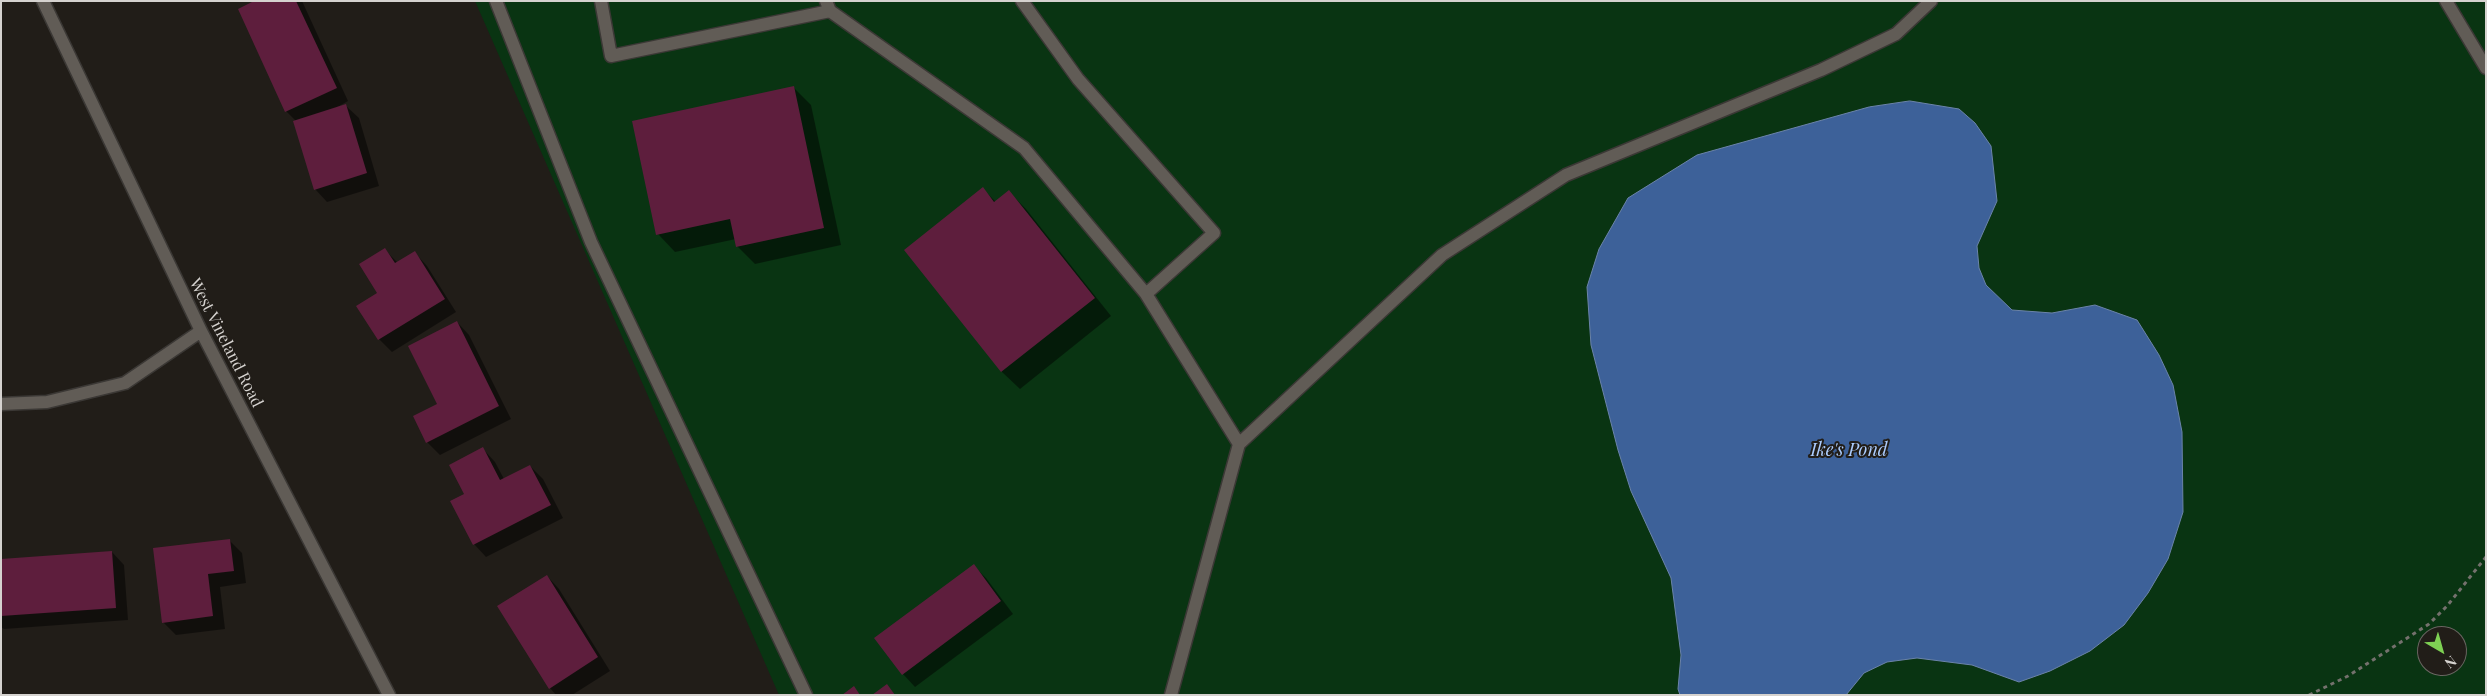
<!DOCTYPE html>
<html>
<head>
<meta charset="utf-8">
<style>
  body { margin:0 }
  #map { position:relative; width:2487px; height:696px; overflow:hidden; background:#211d18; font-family:"Playfair Display",serif }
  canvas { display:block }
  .frame { position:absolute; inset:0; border:2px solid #d5d2cf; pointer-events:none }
  .north { position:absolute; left:2417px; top:626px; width:50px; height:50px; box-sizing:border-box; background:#211d18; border:1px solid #696561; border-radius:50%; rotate:142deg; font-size:14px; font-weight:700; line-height:20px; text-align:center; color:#d5d2cf }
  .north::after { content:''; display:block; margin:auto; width:18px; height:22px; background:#7ed053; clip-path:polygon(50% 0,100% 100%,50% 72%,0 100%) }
</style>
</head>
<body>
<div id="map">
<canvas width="2487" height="696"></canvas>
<div class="frame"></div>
<div class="north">N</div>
</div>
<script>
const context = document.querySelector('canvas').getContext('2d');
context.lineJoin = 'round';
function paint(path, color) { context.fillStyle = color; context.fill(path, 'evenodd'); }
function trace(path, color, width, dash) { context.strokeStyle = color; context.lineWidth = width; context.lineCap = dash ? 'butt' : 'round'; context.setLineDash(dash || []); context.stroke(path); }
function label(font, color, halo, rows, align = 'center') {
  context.font = font + ' "Playfair Display",serif'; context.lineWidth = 4; context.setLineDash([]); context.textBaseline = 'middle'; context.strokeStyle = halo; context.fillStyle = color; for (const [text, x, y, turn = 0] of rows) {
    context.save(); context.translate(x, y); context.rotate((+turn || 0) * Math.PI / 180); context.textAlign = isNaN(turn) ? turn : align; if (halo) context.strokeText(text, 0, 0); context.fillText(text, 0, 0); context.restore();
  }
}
paint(new Path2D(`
  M475,1H2486V695H779ZM2427,636H2457V666H2427Z`), '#093412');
const water = new Path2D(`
  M1910,101L1959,109L1975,123L1991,146L1997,201L1977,246L1979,268L1986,285L2012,310L2052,313L2095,305L2137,320L2159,355L2173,385L2182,432L2183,512L2168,559L2148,593L2124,625L2090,651L2050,671L2019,682L1972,665L1917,658L1887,662L1864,673L1846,695H1680L1678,689L1681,655L1671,578L1631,491L1618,450L1591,345L1587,287L1599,249L1628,198L1697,155L1869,107Z`);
paint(water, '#3d6199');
trace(water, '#6b83a9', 1);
paint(new Path2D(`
  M257,1H302L348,101L334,109L346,106L359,118L379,186L327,202L315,189L296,121L286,111Z
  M794,88L811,105L841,245L755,264L737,246L736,239L675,252L658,234Z
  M983,189L996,202L1009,192L1026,209L1111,316L1020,389L1002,372L906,250Z
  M385,250L398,263L415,253L427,266L456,312L392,352L379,339L358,306L379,293Z
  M457,322L469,335L511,419L440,455L427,442L439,405Z
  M483,449L495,462L504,479L530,466L543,479L563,518L486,557L474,544L465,495Z
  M229,540L242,553L246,583L220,587L225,629L176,635L163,622Z
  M112,552L124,565L128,620L4,629L1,627V560Z
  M974,566L986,578L1013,614L915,687L903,674Z
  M547,576L559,589L610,671L572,695H556L550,688Z`), '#0007');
paint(new Path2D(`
  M254,1H296L337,88L285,112L238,9Z
  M794,86L824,228L736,247L730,219L656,235L632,121Z
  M346,104L367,173L314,190L293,121Z
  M983,187L994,202L1009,190L1095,298L1001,372L904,250Z
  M385,248L395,263L415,251L445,299L378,340L356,306L377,293L359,264Z
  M457,321L499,406L426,443L413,416L437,404L408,346Z
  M483,447L500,480L530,465L551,505L473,545L450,501L464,494L449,465Z
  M230,539L234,571L208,574L213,616L162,623L153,548Z
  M112,551L116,608L1,616V559Z
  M974,564L1001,601L902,675L874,638Z
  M547,575L598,657L549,689L497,606Z
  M887,684L895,695H872Z
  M854,686L860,695H842Z`), '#5e1e3d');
const minor = new Path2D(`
  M43,1L201,331L389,695
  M496,1L591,242L806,695
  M601,1L611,56L830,11
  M826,1L830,11L1024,148L1146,294L1239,444
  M1022,1L1078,79L1214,233L1146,294
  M2446,1L2486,68
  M1,404L47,402L125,383L201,331
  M1171,695L1239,444L1442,255L1566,175L1821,70L1896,34L1931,1`);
trace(minor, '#3b3835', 15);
trace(new Path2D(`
  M2309,695L2348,676L2429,624L2447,606L2486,557`), '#74716d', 3, [4, 4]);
trace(minor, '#615c56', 12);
label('16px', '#d5d2cf', '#211d18', [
  ["West Vineland Road",226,343,63]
]);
label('italic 18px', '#acccfd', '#211d18', [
  ["Ike's Pond",1849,450]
]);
</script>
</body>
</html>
